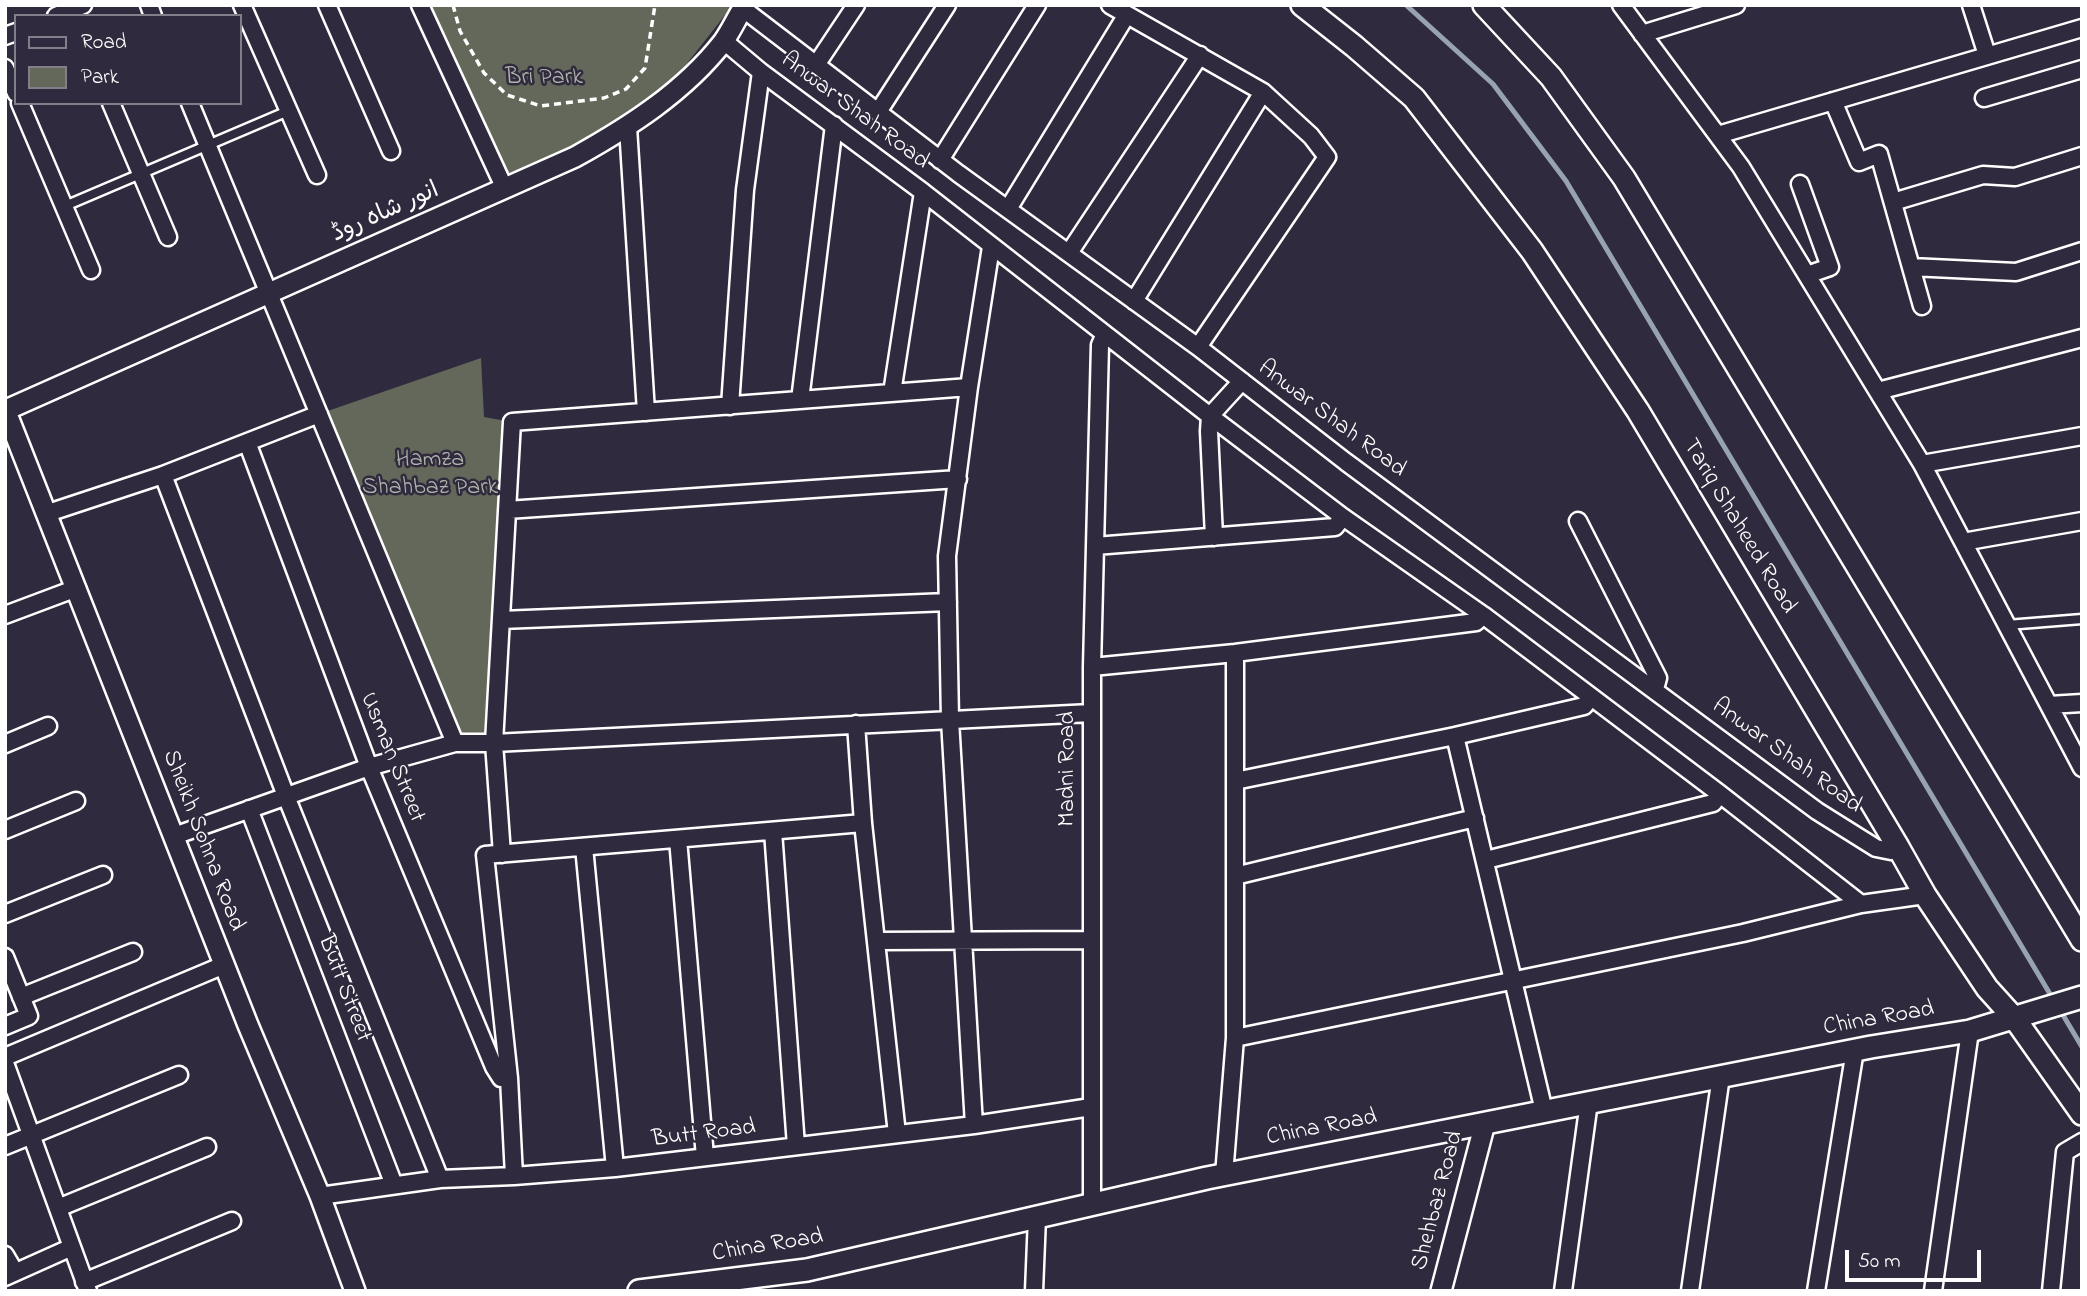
<!DOCTYPE html>
<html>
<head>
<meta charset="utf-8">
<style>
  body { margin:0 }
  #map { position:relative; width:2087px; height:1296px; overflow:hidden; background:#2f2a3d; font-family:"Indie Flower",sans-serif }
  canvas { display:block }
  .frame { position:absolute; inset:0; border:7px solid #fff; pointer-events:none }
  .legend { position:absolute; left:14px; top:14px; width:228px; height:91px; box-sizing:border-box; background:#2f2a3d; border:2px solid #827f8b; margin:0; padding:9px 12px; list-style:none; font-size:21px; color:#fff }
  .legend li { display:flex; align-items:center; gap:14px; height:35px }
  .legend b { width:35px; border:2px solid #827f8b }
  .scale { position:absolute; left:1845px; top:1250px; width:136px; height:32px; box-sizing:border-box; border:4px solid #fff; border-top:0; padding-left:9px; font-size:21px; line-height:24px; white-space:nowrap; color:#fff; -webkit-text-stroke:5px #2f2a3d; paint-order:stroke }
</style>
</head>
<body>
<div id="map">
<canvas width="2087" height="1296"></canvas>
<div class="frame"></div>
<ul class="legend">
<li><b style="height:9px;background:#2f2a3d"></b>Road</li>
<li><b style="height:19px;background:#64685a"></b>Park</li>
</ul>
<div class="scale">50 m</div>
</div>
<script>
const context = document.querySelector('canvas').getContext('2d');
context.lineJoin = 'round';
function paint(path, color) { context.fillStyle = color; context.fill(path, 'evenodd'); }
function trace(path, color, width, dash) { context.strokeStyle = color; context.lineWidth = width; context.lineCap = dash ? 'butt' : 'round'; context.setLineDash(dash || []); context.stroke(path); }
function label(font, color, halo, rows, align = 'center') {
  context.font = font + ' "Indie Flower","Playpen Sans Arabic",sans-serif'; context.lineWidth = 5; context.setLineDash([]); context.textBaseline = 'middle'; context.strokeStyle = halo; context.fillStyle = color; for (const [text, x, y, turn = 0] of rows) {
    context.save(); context.translate(x, y); context.rotate((+turn || 0) * Math.PI / 180); context.textAlign = isNaN(turn) ? turn : align; if (halo) context.strokeText(text, 0, 0); context.fillText(text, 0, 0); context.restore();
  }
}
paint(new Path2D(`
  M429,5H733L681,71L624,117L572,150L509,180Z
  M481,358L484,417L512,422L494,743H455L319,414Z`), '#64685a');
trace(new Path2D(`
  M1406,5L1493,84L1566,181L2053,999
  M2060,1010L2082,1047`), '#97a3b0', 5);
const service = new Path2D(`
  M65,206L288,111
  M2007,625L2082,619`);
const minor = new Path2D(`
  M149,5L153,16
  M242,5L317,175
  M327,5L391,151
  M420,5L505,189
  M1110,5L1263,92L1311,136L1327,157L1198,347
  M1621,5L1741,167L1922,464L2082,768
  M1971,5L1987,55
  M742,8L959,174L1198,347L1346,462L1817,811L1876,848L1891,851L1898,847
  M56,16L83,5
  M1642,34L1736,5
  M5,36L16,32
  M724,41L761,72L923,192L1210,416L1343,517L1483,615L1720,794L1861,904
  M816,65L856,5
  M5,68L16,93
  M1984,98L2082,69
  M1833,101L1859,162L1879,154L1922,306
  M20,103L91,270
  M111,103L168,237
  M190,103L455,743
  M878,112L947,5
  M628,127L646,412
  M1718,135L2082,28
  M940,160L1037,5
  M1800,184L1830,267L1807,275
  M1893,202L1983,175L2015,177L2082,156
  M1008,209L1126,16
  M1069,253L1200,55
  M1911,267L2016,272L2082,251
  M1134,301L1263,92
  M1878,391L2082,338
  M892,393L923,192
  M800,400L834,125
  M730,406L745,190L761,72
  M247,442L369,767L494,1067L501,1078H509
  M1922,464L2082,436
  M163,475L286,796L440,1179
  M507,510L958,479
  M48,513L163,475L319,414
  M1578,521L1658,678L1655,689
  M1214,537L1209,431L1210,416L1242,381
  M1963,542L2082,521
  M1095,546L1335,527L1343,517
  M5,615L77,588
  M501,620L948,602
  M1092,667L1235,653L1476,622L1483,615
  M2049,705L2082,703
  M856,724L863,823L897,1134
  M1455,736L1544,1111
  M5,744L48,726
  M1235,781L1455,736L1584,706L1591,697
  M249,809L394,1185
  M5,830L76,801
  M773,831L796,1146
  M174,836L369,767L455,743H494L512,422L969,387
  M678,839L705,1157
  M584,847L615,1168
  M502,854L494,743L1091,713
  M1486,860L1713,803L1720,794
  M1235,876L1475,818
  M5,914L103,875
  M876,941L1091,940
  M5,957L29,1016L5,1026
  M21,997L133,952
  M1235,1038L1743,933L1861,904L1925,895
  M5,1057L224,965
  M5,1063L88,1291
  M974,1125L950,720L947,556L969,387L991,247
  M5,1146L179,1075
  M1224,1175L1235,1038V653
  M514,1176L509,1078L485,855L863,823
  M320,1196L440,1179L514,1176L615,1168L974,1125L1091,1107
  M1092,1205V667L1100,345L1105,334
  M58,1208L207,1147
  M5,1255L15,1272
  M5,1277L72,1247
  M84,1282L232,1221
  M1034,1291L1037,1217
  M1563,1291L1589,1102
  M1690,1291L1721,1076
  M1816,1291L1855,1050
  M1933,1291L1970,1031
  M2051,1291L2065,1152L2082,1142`);
const tertiary = new Path2D(`
  M5,409L248,1025L320,1196L355,1291
  M6,410L575,157C629,127 684,92 723,42C731,31 737,17 745,5
  M1441,1291L1485,1123`);
const secondary = new Path2D(`
  M1302,5L1354,46L1414,98L1532,251L1638,411L1898,847L1925,895L1987,988L2015,1019L2082,1114
  M1484,5L1551,77L1624,178L2082,940
  M639,1291L807,1270L1207,1178L1871,1047L1970,1031L2082,997`);
trace(service, '#fff', 13);
trace(minor, '#fff', 21);
trace(tertiary, '#fff', 24);
trace(secondary, '#fff', 26);
trace(new Path2D(`
  M453,5L460,31L484,73L507,95L541,106L604,98L626,89L645,68L655,5`), '#fff', 3.5, [7, 5]);
trace(service, '#2f2a3d', 8);
trace(minor, '#2f2a3d', 16);
trace(tertiary, '#2f2a3d', 19);
trace(secondary, '#2f2a3d', 21);
label('24px', '#b2b4ac', '#2f2a3d', [
  ["Bri Park",544,79],
  ["Hamza",430,461],
  ["Shahbaz Park",430,489]
]);
label('24px', '#fff', '#2f2a3d', [
  ["Anwar Shah Road",854,112,37],
  ["انور شاہ روڈ",386,214,-24],
  ["Anwar Shah Road",1331,420,37],
  ["Tariq Shaheed Road",1738,527,59],
  ["Anwar Shah Road",1786,757,36],
  ["Usman Street",391,758,68],
  ["Madni Road",1069,769,-90],
  ["Sheikh Sohna Road",202,841,69],
  ["Butt Street",343,989,69],
  ["China Road",1879,1020,-10],
  ["China Road",1322,1129,-11],
  ["Butt Road",704,1135,-7],
  ["Shehbaz Road",1439,1201,-75],
  ["China Road",768,1247,-9]
]);
</script>
</body>
</html>
